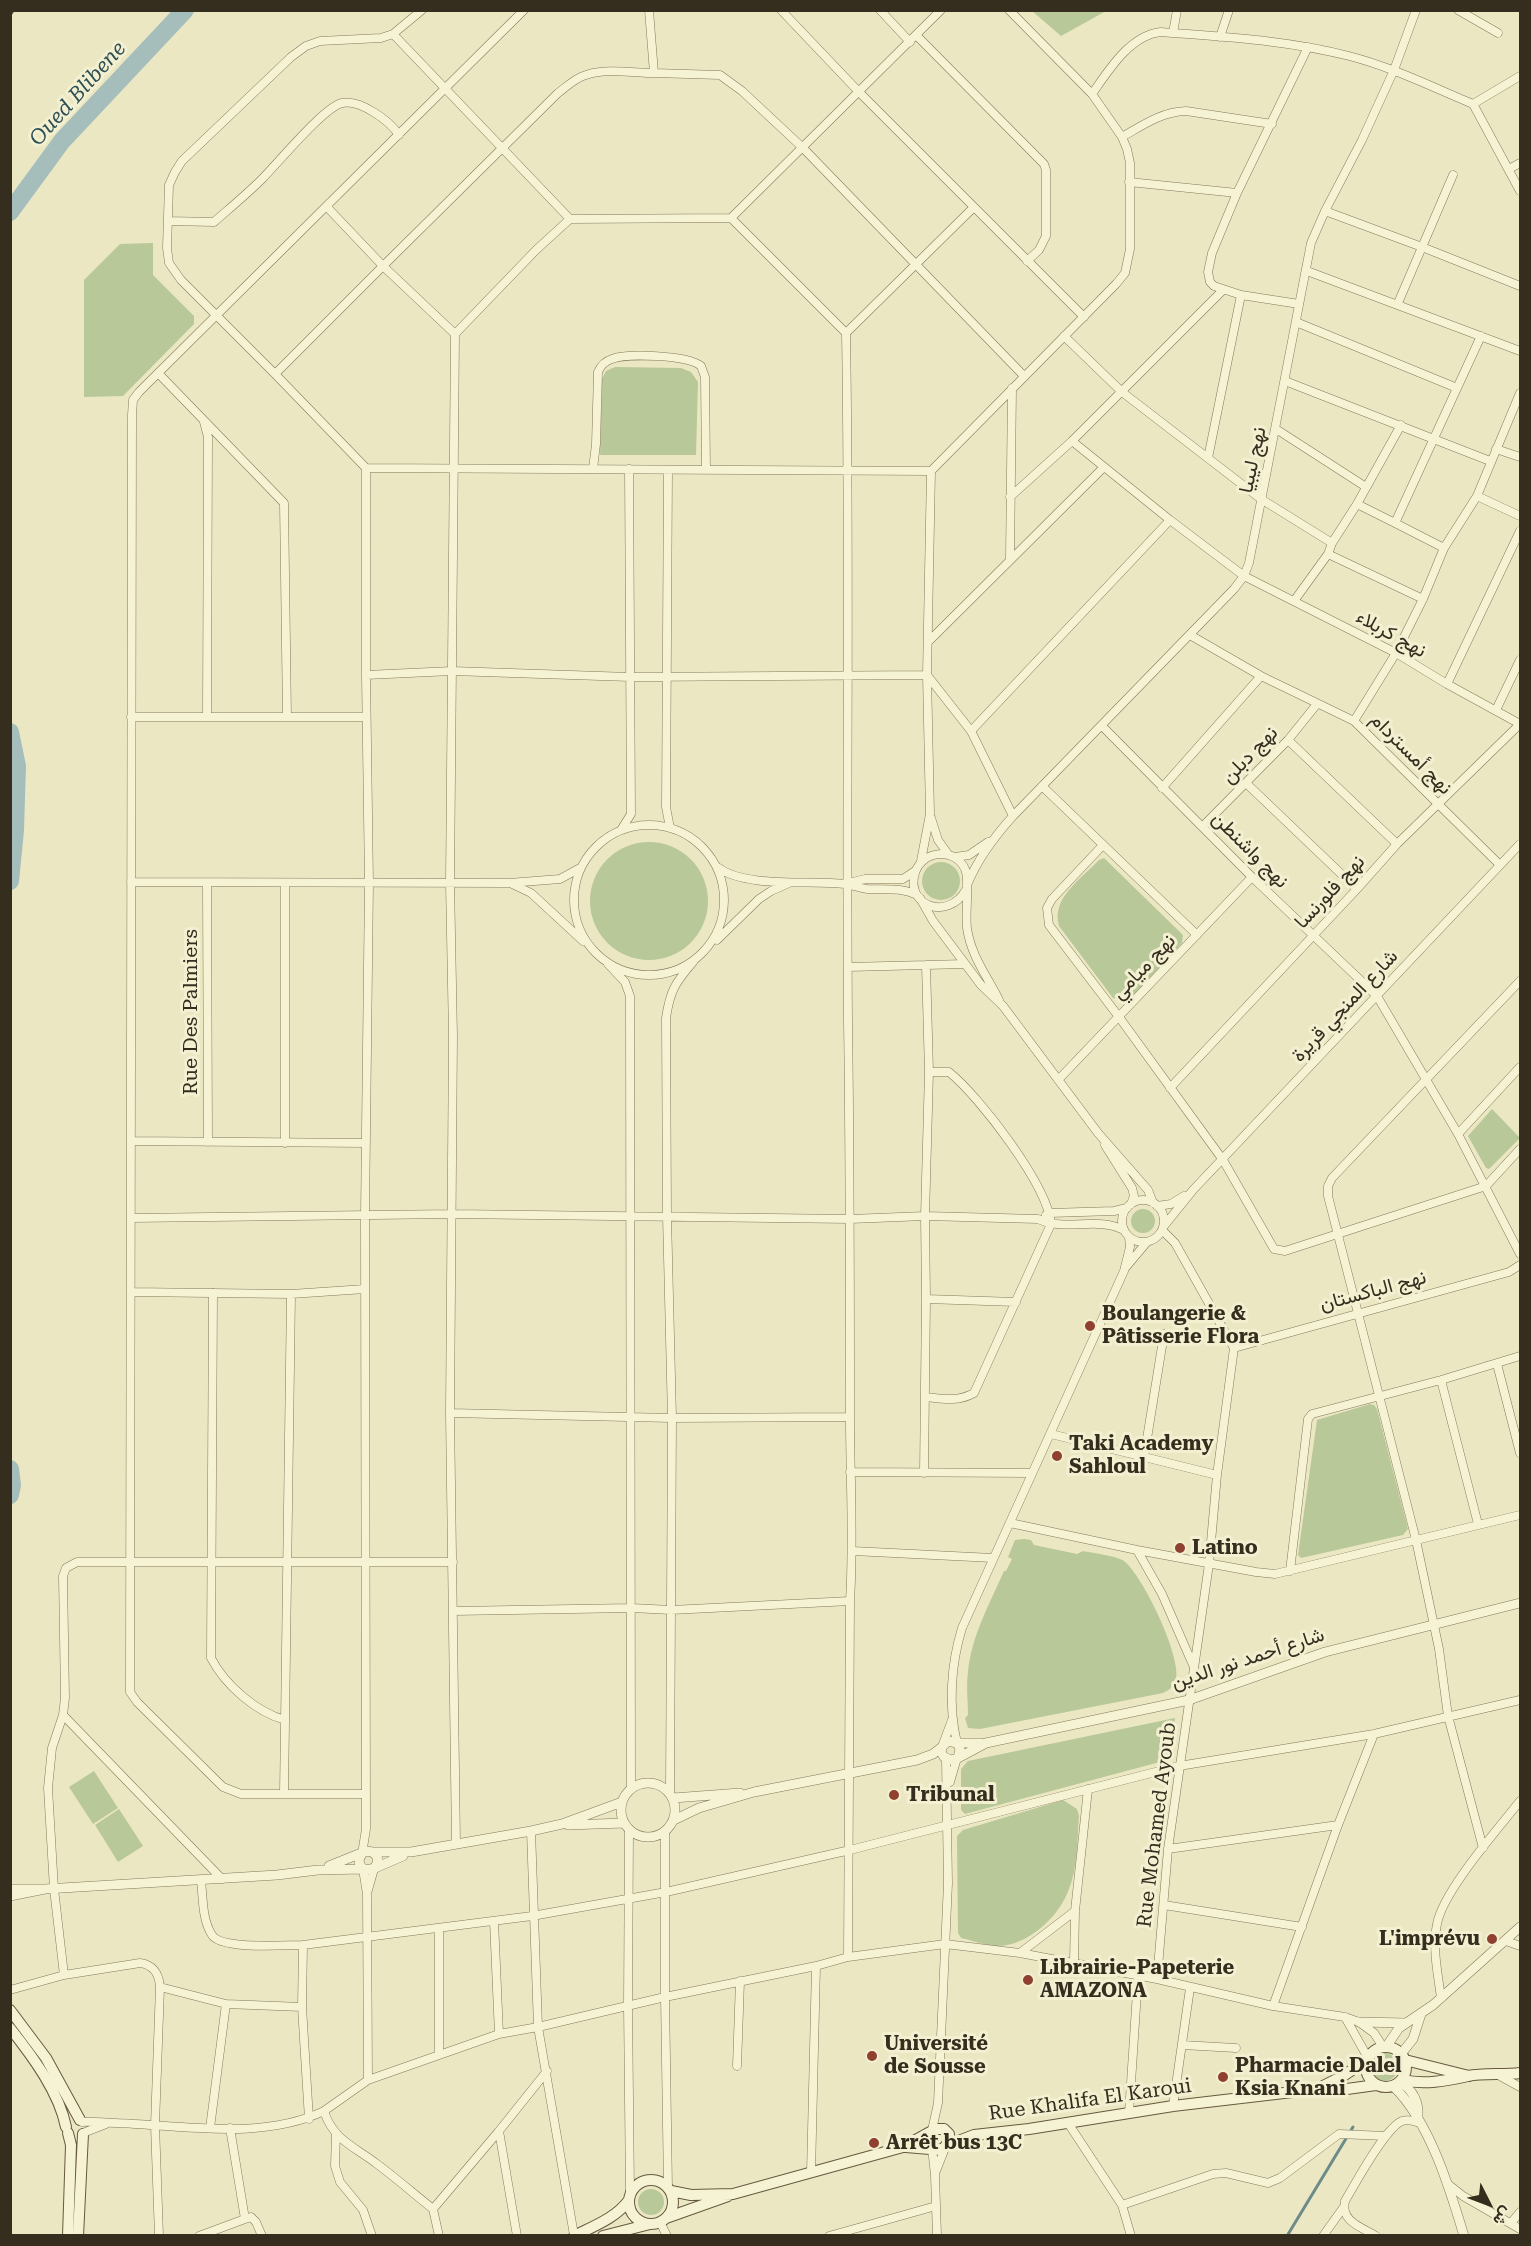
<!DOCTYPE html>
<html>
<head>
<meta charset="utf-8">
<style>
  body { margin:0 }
  #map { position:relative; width:1531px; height:2246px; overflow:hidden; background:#ebe7c3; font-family:"Roboto Serif",Vazirmatn,serif }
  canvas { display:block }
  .frame { position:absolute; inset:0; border:12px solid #352d1e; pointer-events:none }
  .north { position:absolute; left:1459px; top:2174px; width:60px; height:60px; -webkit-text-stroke:4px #f3f0d2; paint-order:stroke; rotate:132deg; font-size:16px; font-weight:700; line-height:24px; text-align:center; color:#352d1e }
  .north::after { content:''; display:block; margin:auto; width:21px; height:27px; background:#352d1e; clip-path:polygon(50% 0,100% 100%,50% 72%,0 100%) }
</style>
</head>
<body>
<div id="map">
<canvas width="1531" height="2246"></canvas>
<div class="frame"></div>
<div class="north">ش</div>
</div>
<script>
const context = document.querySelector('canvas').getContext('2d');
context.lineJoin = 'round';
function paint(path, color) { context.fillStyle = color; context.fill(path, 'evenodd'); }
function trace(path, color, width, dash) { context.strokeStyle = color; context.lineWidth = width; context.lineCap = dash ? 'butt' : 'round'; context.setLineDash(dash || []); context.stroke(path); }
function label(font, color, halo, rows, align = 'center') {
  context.font = font + ' "Roboto Serif",Vazirmatn,serif'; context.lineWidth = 6; context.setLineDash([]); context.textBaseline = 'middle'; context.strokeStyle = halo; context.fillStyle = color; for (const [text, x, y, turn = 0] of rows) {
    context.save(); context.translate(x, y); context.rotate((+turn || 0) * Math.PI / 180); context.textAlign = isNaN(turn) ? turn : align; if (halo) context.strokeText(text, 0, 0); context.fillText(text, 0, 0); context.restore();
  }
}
paint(new Path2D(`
  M1032,11H1106L1061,36Z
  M153,243V275L194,316V324L123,396L84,397V280L120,244Z
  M615,367L681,368L691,372L698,382L696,455H600L602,379L606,371Z
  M590 901a59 59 0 1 1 118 0a59 59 0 1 1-118 0Z
  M1104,858L1183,935L1182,943L1131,998L1122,1000L1113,998L1059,926C1051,898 1081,879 1099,860Z
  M922 881a19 19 0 1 1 38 0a19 19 0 1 1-38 0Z
  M1492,1109L1520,1138L1489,1169L1486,1168L1468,1136Z
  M1131 1221a12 12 0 1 1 24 0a12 12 0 1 1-24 0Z
  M1370,1404L1374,1405L1377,1409L1408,1529L1403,1535L1301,1558L1298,1555L1317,1420Z
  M1024,1539L1031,1540L1034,1545L1077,1554L1083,1551C1093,1553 1117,1556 1124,1561C1143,1576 1182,1657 1176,1680C1174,1687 1169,1690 1163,1693L980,1729L968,1728L965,1718L968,1715C968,1701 966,1686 968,1672C971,1637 990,1603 1004,1571H1006L1012,1559L1008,1557L1015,1540Z
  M1175,1718C1173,1735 1176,1752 1160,1762L965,1814L961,1810V1769L968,1761Z
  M94,1771L118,1808L93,1824L69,1787Z
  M1063,1800L1077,1809L1079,1816C1077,1839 1078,1867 1069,1889C1059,1917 1028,1946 997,1946C985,1946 972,1940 961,1938L958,1933L957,1836L963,1830Z
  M119,1809L143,1846L118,1862L95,1825Z
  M1370 2067a14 14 0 1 1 28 0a14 14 0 1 1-28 0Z
  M638 2202a13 13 0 1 1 26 0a13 13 0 1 1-26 0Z`), '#b9c898');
trace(new Path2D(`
  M1287,2236L1353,2127`), '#6c8b89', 3);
trace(new Path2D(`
  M10,212L62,141L185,10
  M10,732L17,766L15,830L10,881
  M10,1469L12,1485L10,1495`), '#a5bebb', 18);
const minor = new Path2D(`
  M422,10L393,34L381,38L320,41L306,46L291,57L182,161L175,172L169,185L167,248L169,263L181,280L275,374L366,468L931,471
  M781,10L859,92L1084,317
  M880,10L910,42
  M1458,10L1498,33
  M1173,33L1177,10
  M393,34L570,219
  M916,35L1044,164L1046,170V236L1039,250L1027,261
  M1220,37L1229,10
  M654,73L720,75L742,91L803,148L1024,376
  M1520,76L1473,104L1520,191
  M1092,94C1108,71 1130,35 1161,32C1223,37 1288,40 1349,56C1392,67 1432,87 1473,104
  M1122,137C1143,125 1161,112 1186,111L1272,124
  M1509,169L1520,163
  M1129,182L1237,193
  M1325,211L1422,247L1520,286
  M731,218L846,333
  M168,221L214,222C230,208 247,194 262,179C278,163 324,107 342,103C360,99 390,121 399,135
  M1307,271L1520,351
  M1241,295L1214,286L1210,282L1208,272L1212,253L1237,193L1308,47
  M1398,303L1453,175
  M1296,322L1457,388
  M455,334L383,266L558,93C566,87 575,78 586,75C606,68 633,73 654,73L649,10
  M1064,336L1122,392L1261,499L1332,543
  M158,373L284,503L287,717
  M275,374L383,266L327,207
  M1285,381L1490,461
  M204,422L208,437L207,717
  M1401,425L1357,504L1332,543L1328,554L1423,599
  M1276,429L1366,487
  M1496,449L1520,457
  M1208,458L1241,295L1299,304
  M593,469L596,444L598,372C601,365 605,361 612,359C627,353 688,355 701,366L705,377L706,470
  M668,470L666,807L670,828
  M1477,496L1520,516
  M1010,497L1072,441
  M1357,504L1395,523
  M1444,548L1395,523L1481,336
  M1010,559L1012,388
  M1294,601L1328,554
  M1190,635L1261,676L1354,721L1500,865
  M929,641L1104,467
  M366,675L452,671L630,677L927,675L971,731
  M1447,684L1520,531
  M1496,710L1520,660
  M131,717H366
  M1354,721L1396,653L1423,599L1444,548L1477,496L1520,393
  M1102,726L1252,877L1377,996L1458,1134L1520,1254
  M1288,740L1397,844
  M1246,783L1357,889
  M1042,786L1197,935
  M1162,788L1261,676
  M1013,816L971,731L1170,520
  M931,818L938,840L948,854
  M574 900a75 75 0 1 1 150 0a75 75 0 1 1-150 0Z
  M1203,826L1288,740L1317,704
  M621,830L631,814L629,469
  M1103,845L1052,899L1047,908L1049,925L1119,1017L1223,1160L1274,1249L1285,1251L1486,1186L1520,1149
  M955,857L969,855L988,842
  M921,861L930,814L927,675L931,471L1116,284L1125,273L1130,249V163L1127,149L1122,137L1092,94L1009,10
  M719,868C746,888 811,880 845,884C852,885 860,888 867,889C885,890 901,887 917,895
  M131,882L509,883L560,879L580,868
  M207,883L208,1142
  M510,883L531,893L583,941
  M849,883L865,879H903L915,871
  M967,885C978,858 994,837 1013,816L1234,589L1244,576L1249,563L1311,243L1325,211L1362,140L1394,70L1416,10
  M966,890C947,922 905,905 915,873C922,850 955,847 965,869C970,879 965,914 967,928C971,956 987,976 999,1000
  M920,898L933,921L981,985L1003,1006L1098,1133L1148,1190L1153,1203
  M717,940L759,899L771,891L789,883
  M608,964L625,982L630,996L631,1789
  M848,967L965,964
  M1059,1079L1252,877
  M1170,1088L1357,889L1397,844L1520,724L1447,684L1396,653L1244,576L1170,520L1072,441L1223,290
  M1458,1134L1520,1067
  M131,1141L366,1143
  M285,1143V883
  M1105,1145L1132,1188L1134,1196L1131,1204
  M1122 1221a21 21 0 1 1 42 0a21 21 0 1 1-42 0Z
  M1157,1206L1171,1204L1184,1196
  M1046,1215L1050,1213L1114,1211L1127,1208
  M131,1218L453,1214L850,1219L925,1216L1038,1219C1066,1232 1097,1216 1124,1230
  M1164,1226L1193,1190L1520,844
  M1126,1267L1147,1242
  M131,1292L291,1294L365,1289
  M213,1293L211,1658C225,1685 256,1712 285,1720
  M926,1299L1016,1302
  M1234,1348L1509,1272L1520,1265
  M1497,1364L1520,1453
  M1441,1380L1478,1524
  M926,1397C943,1399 958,1402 974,1393L1051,1224C1048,1186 980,1097 949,1072H929
  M450,1413L672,1418L850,1417
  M1051,1434L1217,1475
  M1144,1457L1164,1334
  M850,1472L1032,1473
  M924,1473L926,1299L925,1216L929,1072L926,965
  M1010,1523L1137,1550L1162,1594L1193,1665
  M1137,1550L1256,1572L1275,1574L1520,1515
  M853,1551L993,1558
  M1290,1571L1308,1419L1312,1414L1441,1380L1520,1356
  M454,1611L632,1608L671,1610L850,1601
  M63,1715L222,1879
  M957,1743C948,1706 951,1664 962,1628L1124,1271L1130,1247L1129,1237
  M943,1744L952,1720
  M950,1782L957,1758
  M670,1793L672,1418L667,1216L666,1018C670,991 675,983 693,962
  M284,1794L291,1294
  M365,1794H241L223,1787L137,1702L130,1692L132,415L133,400L139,392L524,10
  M629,1830L628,2005L630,2194
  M665,1831V1997L668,2188
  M456,1843L450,1413L453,1036L450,883L455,334L536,250L570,219L731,218L941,10
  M1483,1848L1448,1716L1439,1649L1416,1540L1328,1196V1186L1332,1178L1520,981
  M1168,1849L1338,1825
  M362,1854L366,1829L365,1215L369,883L366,675V468
  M363,1869L367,1894L368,2080
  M201,1880C203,1897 202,1920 212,1935C221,1950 285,1945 303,1945
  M368,1890L374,1869
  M1164,1905L1302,1927
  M494,1921L499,2034
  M1506,1941L1520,1946
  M1020,1953L1075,1911
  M848,1957L945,1944L1020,1953L1157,1979L1273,2006L1345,2017L1359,2022L1374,2033L1383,2047
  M1074,1963L1075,1911L1088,1789
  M64,1975L54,1889L48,1788L52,1748L63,1715L65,1698L63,1576L66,1568L77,1562H453
  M1157,1979L1168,1849L1209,1564L1217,1475L1234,1348L1175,1243L1162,1230
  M160,1987L226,2004L302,2007L303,1945L532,1916L666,1892L850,1850L1179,1766L1374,1734L1520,1700
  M10,1990L64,1975L140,1963C154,1965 159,1974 160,1987L155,2125L159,2236
  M1441,1998C1438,1974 1432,1948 1437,1924C1443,1891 1498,1829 1520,1801
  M1273,2006L1338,1825L1374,1734
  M302,2007L309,2119
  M1345,2017L1368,2058
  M1182,2045L1236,2048
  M439,2054V1929
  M737,2066L740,1981
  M1500,2076L1520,2087
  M1173,2106L1190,1988
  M324,2111L368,2080L499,2034L538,2027L531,1831
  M1129,2113L1138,1977
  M82,2122C93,2121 104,2123 115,2123C182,2125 261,2141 324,2111C333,2140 355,2147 377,2164C396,2178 414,2194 433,2209
  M1068,2123L1122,2205L1131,2236
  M210,2128L226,2004
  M230,2128L245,2219L251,2217L256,2222L262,2236
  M932,2130L938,2103L948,1883L946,1759
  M499,2131L517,2236
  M83,2133L106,2124
  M336,2134L335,2166L340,2182L363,2210L372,2236
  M932,2148L935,2175L937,2236
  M936,2171L945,2148
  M811,2173L816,1966
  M1448,2184L1463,2196L1520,2229
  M1122,2205L1213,2174L1226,2173L1268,2183L1280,2178L1339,2134L1386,2136
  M660,2222L667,2236
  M1511,2223L1520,2212
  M574,2235L538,2027L665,1997L816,1966L848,1957L850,1601C854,1539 850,1478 850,1416C850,1285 850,1153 848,1021C846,792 850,562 846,333L974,207
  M199,2236L245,2219
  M439,2236L433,2209L499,2131L547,2071
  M829,2236L936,2206
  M1323,2236L1343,2208
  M1376,2236C1361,2227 1340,2221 1345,2201C1355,2184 1385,2128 1402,2121C1408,2119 1414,2121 1420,2123`);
const tertiary = new Path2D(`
  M957,1743L960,1749L958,1758L951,1760L944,1757L941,1752L942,1747L948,1741L957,1743H981
  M958,1758L986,1743L1189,1700L1325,1652L1520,1603
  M621 1810a27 27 0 1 1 54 0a27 27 0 1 1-54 0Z
  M673,1798L740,1793
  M674,1820L699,1808L754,1792L917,1760L933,1754L942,1747
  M568,1825L624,1823
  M373,1852H411L531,1831L562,1824L622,1802
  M329,1866L364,1852C371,1850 376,1853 378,1860L375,1868L366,1870C359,1867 357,1861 362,1854
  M375,1868L403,1856
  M10,1889H45L10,1896
  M45,1889L277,1875L318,1870L363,1869
  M1359,2022L1406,2023
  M1386,2047L1399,2028L1433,2005L1520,1927
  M1401,2054L1413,2039L1421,2014
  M1400,2082C1413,2090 1419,2101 1418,2117
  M1393,2086C1429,2120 1450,2189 1464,2236`);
const secondary = new Path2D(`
  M10,2010L46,2058L80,2120
  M10,2028C33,2057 59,2092 66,2127
  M1366 2067a20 20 0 1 1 40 0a20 20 0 1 1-40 0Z
  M1405,2060L1469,2076
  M1402,2080C1424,2085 1446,2081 1468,2076C1482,2073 1505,2075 1520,2073
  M1321,2087L1343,2076L1367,2060
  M68,2133L71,2145L68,2236
  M948,2145L974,2135L1029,2129L1173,2106L1318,2089H1347L1376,2085
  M906,2147L942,2150L949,2142V2134L944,2129H934L928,2135V2142L932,2148
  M629 2202a22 22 0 1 1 44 0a22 22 0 1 1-44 0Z
  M671,2191L691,2195L733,2194L903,2147L930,2132
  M666,2218L728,2196
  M78,2236L83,2134
  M574,2236C594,2226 616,2218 629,2200
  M603,2236L650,2224`);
trace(minor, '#84785b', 9);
trace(tertiary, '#84785b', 10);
trace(secondary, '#66593e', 12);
trace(minor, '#f6f3d5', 8);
trace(tertiary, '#f6f3d5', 9);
trace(secondary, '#f6f3d5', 10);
const rail = new Path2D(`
  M10,13L12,10`);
trace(rail, '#352d1e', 5);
trace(rail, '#f3f0d2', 3, [9]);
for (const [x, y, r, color] of [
  [1090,1326,6,"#8f402f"],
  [1057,1456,6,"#8f402f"],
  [1180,1548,6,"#8f402f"],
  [894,1795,6,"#8f402f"],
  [1492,1939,6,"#8f402f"],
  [1028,1980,6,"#8f402f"],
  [872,2056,6,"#8f402f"],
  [1223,2077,6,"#8f402f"],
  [874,2143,6,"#8f402f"]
]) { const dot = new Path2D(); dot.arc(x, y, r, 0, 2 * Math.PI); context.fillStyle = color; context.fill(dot); trace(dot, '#f3f0d2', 2); }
label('20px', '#352d1e', '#f3f0d2', [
  ["نهج ليبيا",1253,460,-78],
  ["نهج كربلاء",1391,634,29],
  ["نهج أمستردام",1411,754,45],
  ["نهج دبلن",1250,755,-46],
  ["نهج واشنطن",1250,850,45],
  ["نهج فلورنسا",1330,892,-47],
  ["نهج ميامي",1144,967,-46],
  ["شارع المنجي قريرة",1345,1006,-47],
  ["Rue Des Palmiers",191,1012,-90],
  ["نهج الباكستان",1373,1291,-15],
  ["شارع أحمد نور الدين",1248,1659,-18],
  ["Rue Mohamed Ayoub",1157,1825,-83],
  ["Rue Khalifa El Karoui",1090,2100,-8]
]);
label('bold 20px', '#352d1e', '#f3f0d2', [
  ["Boulangerie &",1102,1314],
  ["Pâtisserie Flora",1102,1337],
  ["Taki Academy",1069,1444],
  ["Sahloul",1069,1467],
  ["Latino",1192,1548],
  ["Tribunal",906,1795],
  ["L'imprévu",1480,1939,"right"],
  ["Librairie-Papeterie",1040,1968],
  ["AMAZONA",1040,1991],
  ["Université",884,2044],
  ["de Sousse",884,2067],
  ["Pharmacie Dalel",1235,2066],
  ["Ksia Knani",1235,2089],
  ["Arrêt bus 13C",886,2143]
], 'left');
label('italic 21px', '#2e4f53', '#f3f0d2', [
  ["Oued Blibene",78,94,-48]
]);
</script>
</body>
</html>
